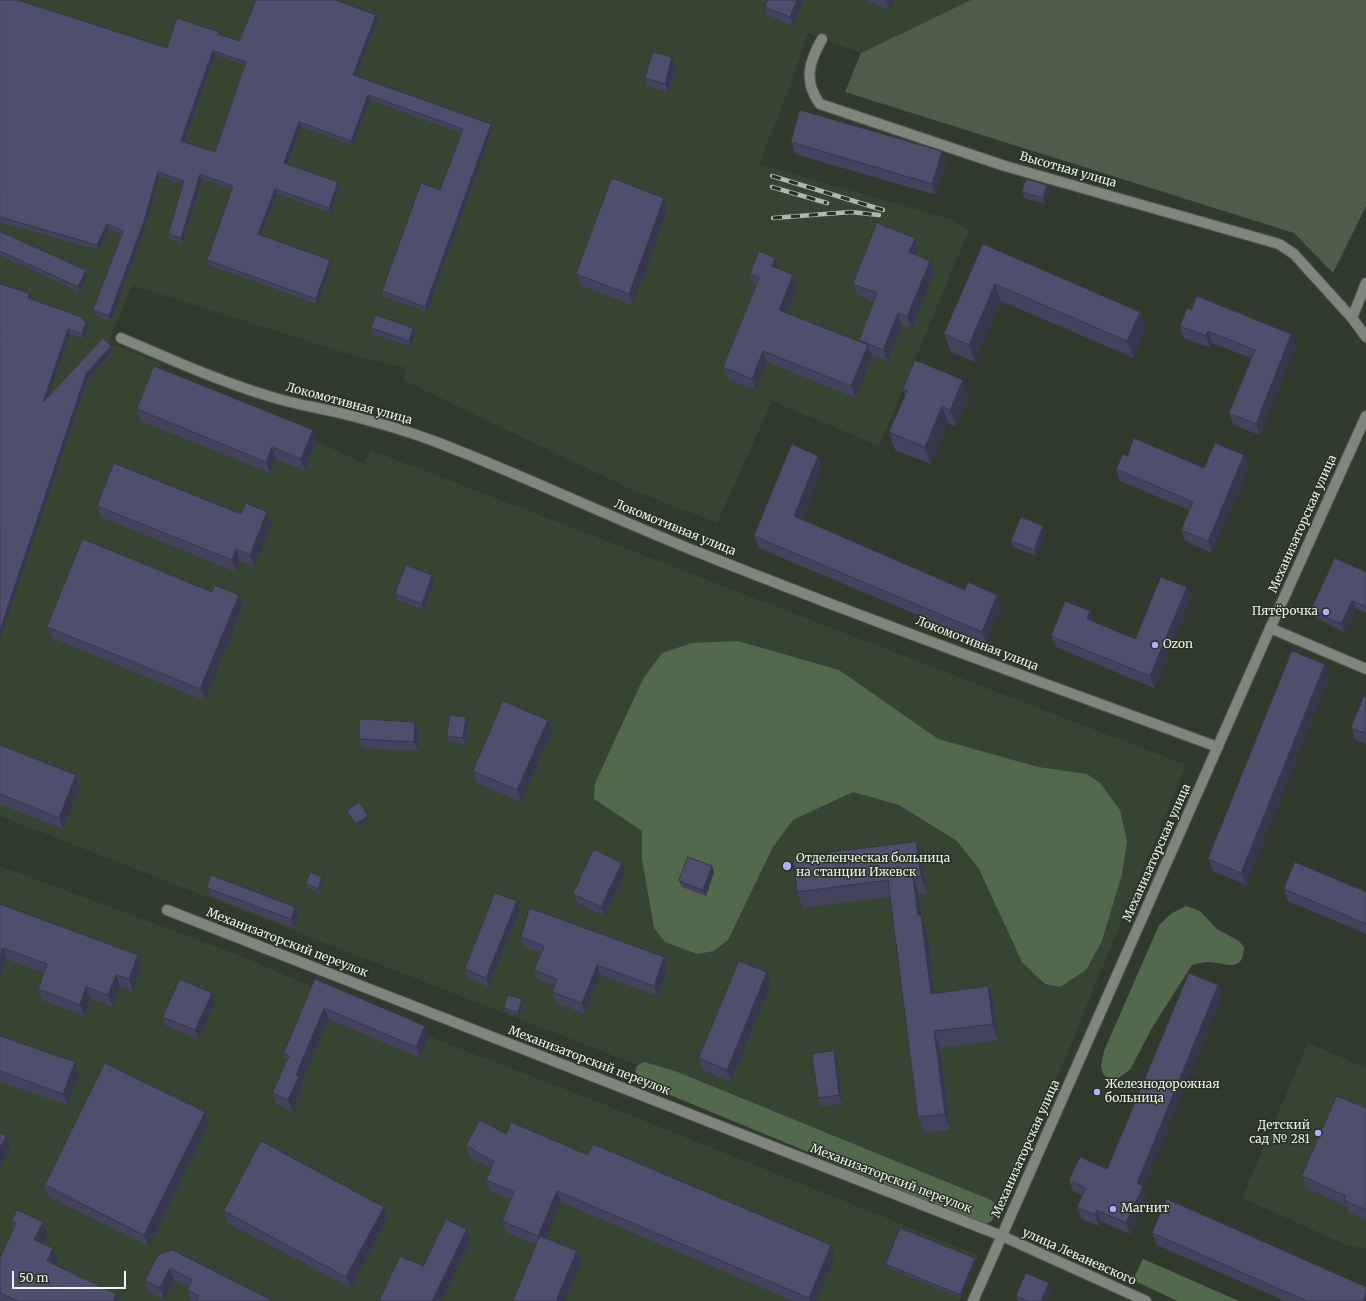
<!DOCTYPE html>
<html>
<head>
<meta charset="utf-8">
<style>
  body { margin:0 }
  #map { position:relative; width:1366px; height:1301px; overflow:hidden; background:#303b2d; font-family:Merriweather,serif }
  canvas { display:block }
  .scale { position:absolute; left:12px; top:1271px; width:114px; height:18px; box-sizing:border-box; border:2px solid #edf4eb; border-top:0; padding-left:5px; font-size:12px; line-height:14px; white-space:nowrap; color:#edf4eb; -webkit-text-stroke:3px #263123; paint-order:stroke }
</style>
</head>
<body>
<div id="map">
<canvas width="1366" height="1301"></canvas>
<div class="scale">50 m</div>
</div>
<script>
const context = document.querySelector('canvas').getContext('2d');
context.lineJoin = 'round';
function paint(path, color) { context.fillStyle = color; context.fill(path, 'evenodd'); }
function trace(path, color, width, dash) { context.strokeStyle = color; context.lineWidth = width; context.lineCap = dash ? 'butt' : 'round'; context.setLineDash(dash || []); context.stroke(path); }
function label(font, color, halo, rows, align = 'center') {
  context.font = font + ' Merriweather,serif'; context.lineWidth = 3; context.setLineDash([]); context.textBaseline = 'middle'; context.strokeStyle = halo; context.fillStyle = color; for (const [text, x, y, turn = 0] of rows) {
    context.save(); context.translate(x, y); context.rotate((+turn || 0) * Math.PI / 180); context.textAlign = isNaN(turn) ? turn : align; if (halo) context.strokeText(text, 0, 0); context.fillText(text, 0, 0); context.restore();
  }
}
paint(new Path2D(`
  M0,0H971L861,53L808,33L788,91L759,164L952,220L969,230L879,446L772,401L717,523L628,488L403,380L407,368L352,355L132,285L111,335L110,344L161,363L159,378L317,442L363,463L371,450L1186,765L1003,1208L0,816Z
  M0,866L233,953L438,1040L603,1104L978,1255L960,1301H0Z
  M1308,1043L1366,1068V1248L1349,1246L1242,1198Z`), '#364531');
paint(new Path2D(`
  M971,0H1366V206L1333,273L1294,233L845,92L861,53Z`), '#4e5d49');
paint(new Path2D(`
  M738,641L839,670L938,739L1038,767L1087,774L1100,783L1120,810L1127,842L1122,874L1102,941L1086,970L1060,987L1045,984L1022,962L979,869L957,841L899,805L853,792L793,820L773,847L728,940L714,951L697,954L665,942L654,928L642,859V831L594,799L595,783L643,679L662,653L692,643Z
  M1186,906L1200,911L1217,929L1239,941L1244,947C1243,975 1225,962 1208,962C1203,962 1197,964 1192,965L1152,1028L1130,1070L1117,1079H1109L1103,1074L1101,1066L1104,1051L1159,925L1172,913Z
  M644,1062L675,1071L991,1200L997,1206L992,1221L985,1225L653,1088L635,1072L637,1066Z
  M1143,1259L1239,1301H1177L1133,1280Z`), '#53694c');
const minor = new Path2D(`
  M822,39C809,62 803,81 820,104L1005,166L1279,244L1294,254L1352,318L1366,337
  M1352,318L1366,283
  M121,338C175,361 229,386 286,401C305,406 325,409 344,414C376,422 408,431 439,443C527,477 612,518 700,553C871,621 1045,684 1218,747
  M1270,628L1366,669
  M167,910L1002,1236L1146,1301
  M973,1301L1264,642L1366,416`);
trace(minor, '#4e594b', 12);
trace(minor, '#80857e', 10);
const rail = new Path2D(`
  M772,176L883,210
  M772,187L827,203
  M773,218L851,212L879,215`);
trace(rail, '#afb8ad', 4.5);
trace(rail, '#263123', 3, [9]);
paint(new Path2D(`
  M0,0L167,48L220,34L239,41L378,20L357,76L493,129L427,312L383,296L382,291L440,190L461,133L370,100L353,146L301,127L288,164L338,182L340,187L330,213L277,194L262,236L332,265L317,304L209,265L207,260L232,189L202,179L183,243L169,239L168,234L183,184L159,177L146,226L111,321L95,315L93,310L121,234L109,229L99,250L0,222ZM215,55L244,65L215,152L185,142Z
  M763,0H804L793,26L768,15L765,7L767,2Z
  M865,0H895L890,11Z
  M676,66L668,92L648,87L645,78Z
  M791,142L942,151L946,162L936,195L795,154Z
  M1047,185L1049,191L1045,204L1024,198L1022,192Z
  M664,198L668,209L633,305L581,286L576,274Z
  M0,229H2L3,233L86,270L88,275L80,292L0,255Z
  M915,238L919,250L917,255L930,261L934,272L912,328L902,325L888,361L871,355L872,357L856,398L767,362L756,390L727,379L723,367L755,286H754L750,274L775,258L779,269L793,275L797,287L787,313L859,342V340L874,302L857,295L853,284Z
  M983,244L1140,312L1146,329L1134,358L1001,301L975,362L951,352L944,334Z
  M0,284L31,298V299L86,322L88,327L84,339L70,334L48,396L111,346L113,351L88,379L0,640Z
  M1191,310L1291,334L1296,345L1260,435L1233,425L1229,413L1251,358L1212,343L1210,348L1184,338L1180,326Z
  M371,328L415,333L411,347L373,334Z
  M903,389L969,397L956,427L948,423L931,464L895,450L889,432L905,395Z
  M137,409L313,430L317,442L305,471L276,459L270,473L141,421Z
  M1127,456L1204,468L1249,467L1212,553L1185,541L1181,530L1189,510L1120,481L1116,469Z
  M822,468L802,520L965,590L997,595L1002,606L986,644L759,548L754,536Z
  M97,506L241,514L272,524L254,567L240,561L236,572L101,517Z
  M1046,532L1036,556L1013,547L1011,541Z
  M1366,572V613L1355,608L1344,632L1314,617L1311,610Z
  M432,575L434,581L424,610L398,600L395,594Z
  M1187,587L1191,599L1154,688L1056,647L1051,636L1094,622L1135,639Z
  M212,592L239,595L243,606L205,701L52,638L47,627Z
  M1329,676L1246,885L1213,871L1208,859Z
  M1366,697V744L1355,739L1351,728Z
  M548,720L552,732L521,802L477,783L473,771Z
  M415,722L419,731L418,751L362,748L359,739Z
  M468,723L465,744L449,741L447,736Z
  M0,745L76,775L80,787L63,829L0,804Z
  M347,811L368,816L369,819L357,827L348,814Z
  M922,858L927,893L919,894L922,918L927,931L934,993L994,1003L998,1040L940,1048L950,1130L924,1133L918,1117L890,897L803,908L797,892Z
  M625,871L605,916L577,903L573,894Z
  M714,872L706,896L682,887L679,881Z
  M322,877L323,880L319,892L307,887L306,884Z
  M207,888L295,907L298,916L294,928L210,896Z
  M1284,889L1366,892V934L1288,901Z
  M0,904L138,955L142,967L133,991L120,986L113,1007L91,999L84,1016L42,1000L38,989L44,973L7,959L0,979Z
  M520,910L489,987L468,978L465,969Z
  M521,937L668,968L658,996L600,975L585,1014L555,1002L552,992L554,986L538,980L534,970L541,953L525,947Z
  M315,979L425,1026L429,1037L420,1058L329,1019L301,1084L303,1087L292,1111L276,1104L272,1093L287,1061L284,1053Z
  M771,984L731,1082L703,1070L699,1058Z
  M1218,985L1222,996L1143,1188L1147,1197L1130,1234L1101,1221L1099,1226L1081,1218L1077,1207L1082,1196L1073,1191L1069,1180L1107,1169Z
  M522,999L523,1002L519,1015L505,1011L504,1008Z
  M215,1002L198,1039L166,1026L163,1017Z
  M0,1036L75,1062L79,1074L68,1105L0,1082Z
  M834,1051L837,1060L842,1104L821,1106L818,1098Z
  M1366,1108V1220L1348,1212L1346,1206L1307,1188L1302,1176Z
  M209,1124L149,1246L49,1197L45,1185Z
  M506,1134L588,1155L835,1256L816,1301H793L561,1202L546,1238L577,1251L581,1263L537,1245L506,1232L502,1221L511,1200L490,1191L486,1180L491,1168L470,1158L466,1146Z
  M224,1211L388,1218L351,1288L228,1223Z
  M12,1221L47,1235L43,1244L58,1261L56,1265L119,1301H0V1258L14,1226Z
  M1152,1233L1366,1301H1285L1157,1245Z
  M158,1255L273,1301H191L187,1290L188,1287L174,1280L164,1300L149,1292L145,1280Z
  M975,1258L976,1261L961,1298L887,1267L886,1264Z
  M1051,1289L1046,1301H1018L1016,1296Z`), '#43435e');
paint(new Path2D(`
  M797,0H804L793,26L790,17Z
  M886,0H895L890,11Z
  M376,15L378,20L355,80L353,75Z
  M213,51L215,55L183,146L181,141Z
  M672,57L676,66L668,92L665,84Z
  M368,95L370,100L353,146L351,141Z
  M299,122L301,127L286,168L284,163Z
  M491,124L493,129L427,312L425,307Z
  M942,151L946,162L936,195L932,184Z
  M158,172L159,177L146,226L111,321L109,316Z
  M200,174L202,179L183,243L181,238Z
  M338,182L340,187L330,213L329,208Z
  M1047,185L1049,191L1045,204L1043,198Z
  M275,189L277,194L260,239L258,234Z
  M664,198L668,209L633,305L629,294Z
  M107,224L109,229L99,250L97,245Z
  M915,238L919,250L913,264L909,252Z
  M775,258L779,269L772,266Z
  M330,260L332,265L317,304L316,299Z
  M930,261L934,272L912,328L907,317Z
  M86,270L88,275L80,292L78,287Z
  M793,275L797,287L784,322L779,310Z
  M995,284L1001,301L975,362L969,345Z
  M29,293L31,298L29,303L28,298Z
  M1140,312L1146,329L1134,358L1127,341Z
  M898,313L902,325L888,361L883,350Z
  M86,322L88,327L84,339L82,334Z
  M413,328L415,333L411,347L409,341Z
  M68,329L70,334L45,407L43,402Z
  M1208,331L1212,343L1210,348L1206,336Z
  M1291,334L1296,345L1260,435L1256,424Z
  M868,345L872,357L856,398L851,386Z
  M111,346L113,351L88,379L0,640V630L86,374Z
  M763,351L767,362L756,390L752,379Z
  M963,380L969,397L956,427L950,410Z
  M942,406L948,423L931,464L925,447Z
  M313,430L317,442L305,471L301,459Z
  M272,447L276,459L270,473L266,462Z
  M1244,455L1249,467L1212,553L1208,541Z
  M818,456L822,468L799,528L794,516Z
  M267,512L272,524L254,567L250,555Z
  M1043,526L1046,532L1036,556L1034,550Z
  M236,549L240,561L236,572L232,560Z
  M432,575L434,581L424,610L422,604Z
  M1187,587L1191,599L1154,688L1150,676Z
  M239,595L243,606L205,701L200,689Z
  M997,595L1002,606L986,644L982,632Z
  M1352,601L1355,608L1344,632L1341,624Z
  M1090,611L1094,623L1087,619Z
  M1325,664L1329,676L1246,885L1241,873Z
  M466,717L468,723L465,744L463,738Z
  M548,720L552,732L521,802L517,790Z
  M415,722L419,731L418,751L414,742Z
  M76,775L80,787L63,829L59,818Z
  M368,816L369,819L357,827L356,824Z
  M916,842L922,858L927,893L921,877Z
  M622,863L625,871L605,916L601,907Z
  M712,866L714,872L706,896L703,890Z
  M322,877L323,880L319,892L318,889Z
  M913,877L919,894L922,918L927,931L937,1010L931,994L918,915Z
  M517,901L520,910L489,987L486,978Z
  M295,907L298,916L294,928L291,919Z
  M3,948L7,959L0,979V956Z
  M138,955L142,967L133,991L129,979Z
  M664,957L668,968L658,996L654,986Z
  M597,965L600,975L585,1014L582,1003Z
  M767,972L771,984L731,1082L727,1070Z
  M116,975L120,986L113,1007L108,995Z
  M1218,985L1222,996L1143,1188L1147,1197L1130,1234L1126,1223L1137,1183Z
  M988,986L994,1003L998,1040L993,1024Z
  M86,987L91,999L84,1016L80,1005Z
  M212,993L215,1002L198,1039L195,1030Z
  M522,999L523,1002L519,1015L518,1012Z
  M324,1008L329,1019L301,1084L303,1087L292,1111L288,1100L296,1075Z
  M425,1026L429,1037L420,1058L416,1047Z
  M934,1031L940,1048L950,1130L945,1114Z
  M834,1051L837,1060L842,1104L839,1095Z
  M75,1062L79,1074L68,1105L63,1094Z
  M205,1112L209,1124L149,1246L144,1235Z
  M6,1136L10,1148L0,1169V1148Z
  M557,1191L561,1202L542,1247L538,1236Z
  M384,1207L388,1218L351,1288L346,1277Z
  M1097,1210L1101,1221L1099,1226L1095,1215Z
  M43,1222L47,1235L39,1252L34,1240Z
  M467,1229L471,1240L442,1301H432Z
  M831,1245L835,1256L816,1301H810L809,1298Z
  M53,1248L58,1261L52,1274L47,1261Z
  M577,1251L581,1263L565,1301H556Z
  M975,1258L976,1261L961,1298L960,1295Z
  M170,1268L174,1280L164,1300L160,1288Z
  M1049,1283L1051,1289L1046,1301H1041Z
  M116,1294L119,1301H113Z
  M1366,1294V1301H1363Z`), '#37374c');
const building = new Path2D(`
  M0,0H18L167,48L177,18L219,32L218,34L239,41L256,0H336L376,15L353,75L491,124L425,307L382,291L421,183L440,190L463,129L368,95L351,141L299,122L284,163L338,182L329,208L275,189L258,234L330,260L316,299L207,260L233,186L200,174L181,238L168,234L184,181L158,172L144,221L109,316L93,310L123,231L107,224L97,245L0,217ZM213,51L246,62L215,152L181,141Z
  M768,0H797L790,17L765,7Z
  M653,52L672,57L665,84L645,78Z
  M800,110L942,151L932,184L791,142Z
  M612,178L664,198L629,294L576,274Z
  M1026,179L1047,185L1043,198L1022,192Z
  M877,223L915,238L909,252L930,261L907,317L898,313L883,350L859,340L877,293L853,284Z
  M0,229H2L1,232L86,270L78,287L0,251Z
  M983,244L1140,312L1127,341L995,284L969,345L944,334Z
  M759,251L775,258L772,266L793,275L779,310L868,345L851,386L763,351L752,379L723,367L759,278L750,274Z
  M0,284L29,293L28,298L79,316L86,322L82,334L68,329L43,402L103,338L111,346L86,374L0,630Z
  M1197,296L1291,334L1256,424L1229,413L1255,350L1208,331L1206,336L1180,326L1187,308L1191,310Z
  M376,315L413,328L409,341L371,328Z
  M915,360L963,380L950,410L942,406L925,447L889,432L907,391L903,389Z
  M154,366L313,430L301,459L272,447L266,462L137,409Z
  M1134,438L1204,468L1215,443L1244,455L1208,541L1181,530L1193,502L1116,469L1123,454L1127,456Z
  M792,444L818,456L794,516L965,590L968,582L997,595L982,632L754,536Z
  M114,463L241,514L246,503L267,512L250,555L236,549L232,560L97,506Z
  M1021,517L1043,526L1034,550L1011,541Z
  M83,539L212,592L215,585L239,595L200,689L47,627Z
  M1335,558L1366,572V607L1352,601L1341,624L1311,610Z
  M406,565L432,575L422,604L395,594Z
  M1161,577L1187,587L1150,676L1051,636L1065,601L1090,611L1087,619L1135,639Z
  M1292,651L1325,664L1241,873L1208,859Z
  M1364,696L1366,697V734L1351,728Z
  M503,701L548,720L517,790L473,771Z
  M450,715L466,717L463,738L447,736Z
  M360,719L415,722L414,742L359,739Z
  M0,745L76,775L59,818L0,794Z
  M359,802L368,816L356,824L347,811Z
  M916,842L921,877H913L918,915H921L931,994L988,986L993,1024L934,1031L945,1114L918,1117L888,880L797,892L793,857Z
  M594,849L622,863L601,907L573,894Z
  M688,857L712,866L703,890L679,881Z
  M1295,862L1366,892V924L1284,889Z
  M310,872L322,877L318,889L306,884Z
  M211,875L295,907L291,919L207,888Z
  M495,893L517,901L486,978L465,969Z
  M0,904L138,955L129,979L116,975L108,995L86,987L80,1005L38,989L47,964L3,948L0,956Z
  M530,908L664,957L654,986L597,965L582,1003L552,992L557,979L534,970L544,946L521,937Z
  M739,961L767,972L727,1070L699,1058Z
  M1189,973L1218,985L1137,1183L1143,1186L1126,1223L1097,1210L1095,1215L1077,1207L1086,1188L1069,1180L1080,1157L1107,1169Z
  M180,979L212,993L195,1030L163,1017Z
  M315,979L425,1026L416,1047L324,1008L296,1075L299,1076L288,1100L272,1093L289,1056L284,1053Z
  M508,995L522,999L518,1012L504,1008Z
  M0,1036L75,1062L63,1094L0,1071Z
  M834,1051L839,1095L818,1098L812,1054Z
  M105,1063L205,1112L144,1235L45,1185Z
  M1337,1096L1366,1108V1210L1344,1200L1346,1196L1302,1176Z
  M480,1120L506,1134L511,1122L588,1155L593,1144L831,1245L809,1298L557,1191L538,1236L502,1221L514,1192L486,1180L494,1161L466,1146Z
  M0,1133L6,1136L0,1148Z
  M261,1141L384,1207L346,1277L224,1211Z
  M1167,1199L1366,1287V1294L1363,1301H1307L1152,1233Z
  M17,1210L43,1222L34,1240L53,1248L47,1261L116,1294L113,1301H18L0,1293V1258L16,1223L12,1221Z
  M446,1219L467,1229L432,1301H379L400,1256L423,1266Z
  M900,1228L975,1258L960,1295L886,1264Z
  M540,1236L577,1251L556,1301H513Z
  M173,1250L273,1301H196L199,1296L187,1290L192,1280L170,1268L160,1288L145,1280L158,1255Z
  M1026,1273L1049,1283L1041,1301H1028L1016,1296Z`);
paint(building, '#4e4e6d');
trace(building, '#37374c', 1);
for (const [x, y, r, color] of [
  [1326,612,4,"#aeaefa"],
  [1155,645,4,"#aeaefa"],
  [787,866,5,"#aeaefa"],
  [1097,1092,4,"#aeaefa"],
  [1318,1133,4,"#aeaefa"],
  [1113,1209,4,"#aeaefa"]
]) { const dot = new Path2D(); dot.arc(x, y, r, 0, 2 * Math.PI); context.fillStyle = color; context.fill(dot); trace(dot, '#263123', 1.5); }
label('12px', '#edf4eb', '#263123', [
  ["Высотная улица",1068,170,16],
  ["Локомотивная улица",349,404,15],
  ["Механизаторская улица",1303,524,-66],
  ["Локомотивная улица",675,528,22],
  ["Локомотивная улица",977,644,21],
  ["Механизаторская улица",1157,853,-66],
  ["Механизаторский переулок",287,943,21],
  ["Механизаторский переулок",589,1061,21],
  ["Механизаторская улица",1026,1149,-66],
  ["Механизаторский переулок",891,1179,21],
  ["улица Леваневского",1079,1257,24]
]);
label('12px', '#edf4eb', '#263123', [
  ["Пятёрочка",1318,612,"right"],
  ["Ozon",1163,645],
  ["Отделенческая больница",796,859],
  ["на станции Ижевск",796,873],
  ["Железнодорожная",1105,1085],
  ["больница",1105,1099],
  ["Детский",1310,1126,"right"],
  ["сад № 281",1310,1140,"right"],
  ["Магнит",1121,1209]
], 'left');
</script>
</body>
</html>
